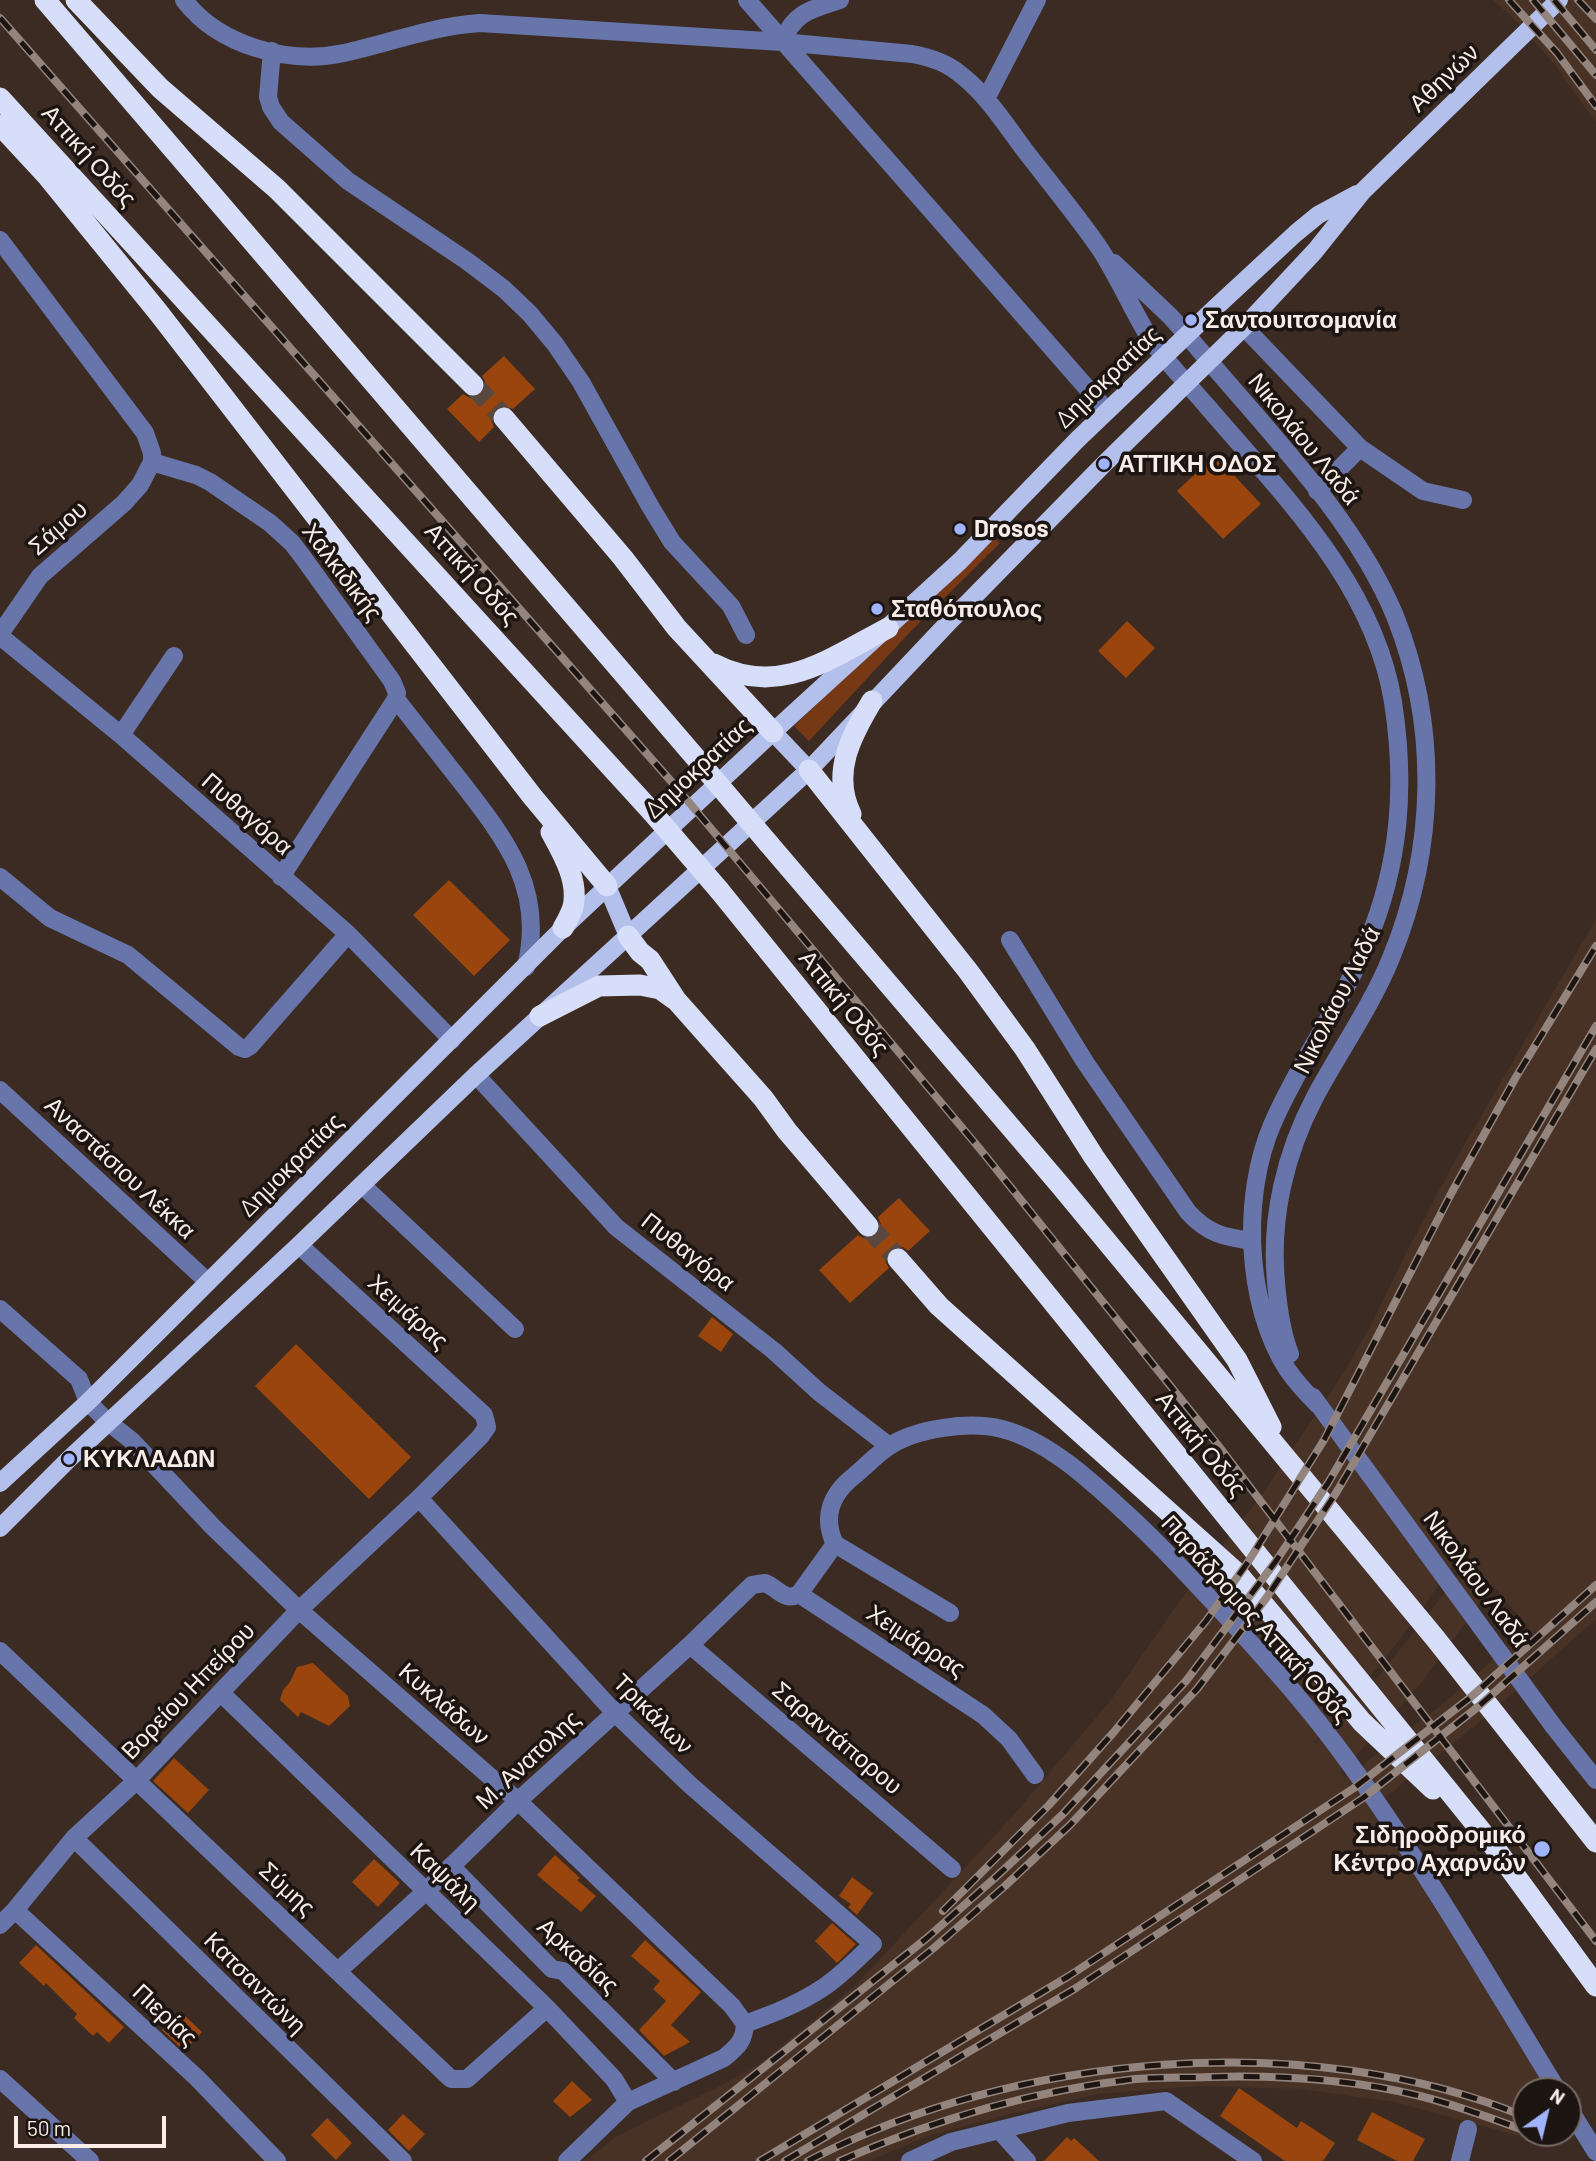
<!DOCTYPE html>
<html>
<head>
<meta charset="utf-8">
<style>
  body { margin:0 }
  #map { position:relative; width:1596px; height:2161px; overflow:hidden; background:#3b2b22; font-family:Barlow,sans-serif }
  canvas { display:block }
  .north { position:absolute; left:1512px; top:2077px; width:70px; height:70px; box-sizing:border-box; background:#1d1511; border:2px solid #756b67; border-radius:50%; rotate:34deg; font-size:19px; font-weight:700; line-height:28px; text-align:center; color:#f9ede8 }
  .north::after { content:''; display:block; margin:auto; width:24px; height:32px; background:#a0b3fd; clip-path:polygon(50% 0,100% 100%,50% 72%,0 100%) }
  .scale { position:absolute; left:14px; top:2116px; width:152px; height:32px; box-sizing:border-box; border:4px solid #f9ede8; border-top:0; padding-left:9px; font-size:21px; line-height:24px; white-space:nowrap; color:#f9ede8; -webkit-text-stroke:5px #1d1511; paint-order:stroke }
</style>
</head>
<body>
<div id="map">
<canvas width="1596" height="2161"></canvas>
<div class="north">N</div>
<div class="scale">50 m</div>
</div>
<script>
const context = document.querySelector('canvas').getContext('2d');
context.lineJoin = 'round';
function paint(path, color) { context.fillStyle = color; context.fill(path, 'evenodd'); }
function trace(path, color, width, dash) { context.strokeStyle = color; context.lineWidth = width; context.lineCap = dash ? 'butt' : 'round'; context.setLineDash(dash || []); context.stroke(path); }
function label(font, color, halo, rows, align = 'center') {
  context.font = font + ' Barlow,sans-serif'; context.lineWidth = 7; context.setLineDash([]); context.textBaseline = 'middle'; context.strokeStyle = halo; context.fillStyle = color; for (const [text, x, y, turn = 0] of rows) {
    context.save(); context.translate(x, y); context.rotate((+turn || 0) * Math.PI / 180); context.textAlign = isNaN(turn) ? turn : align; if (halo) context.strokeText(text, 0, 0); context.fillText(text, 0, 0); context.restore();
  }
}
paint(new Path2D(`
  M1493,0H1596V123L1554,64L1515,20Z
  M1596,919V1619L1485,1718L1372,1808L1548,2087L1547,2091H1526V2133H1531L1529,2139L1395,2102L1299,2089L1201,2086L1099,2094L1014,2113L928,2136L869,2161H585L617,2136L722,2085L761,2063L856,1985L1011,1818L1110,1701L1184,1595L1260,1497L1339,1380L1370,1327L1404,1257L1453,1164ZM1463,1550L1470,1558L1434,1607L1377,1678L1315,1744L1314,1742L1354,1697L1411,1625ZM1493,1586L1529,1628L1440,1706L1345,1778L1341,1772L1421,1683Z`), '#483125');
paint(new Path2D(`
  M993,537L1000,543L910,632L809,741L794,726Z`), '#773915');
paint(new Path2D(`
  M504,356L535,389L513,409L502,405L495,409L491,420L494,427L479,442L447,409L463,394L470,398L482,395L486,388L485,381L482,376Z
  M1215,455L1261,504L1223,539L1177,491Z
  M1127,621L1155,648L1126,678L1098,651Z
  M449,880L510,940L474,976L413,915Z
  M899,1198L930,1231L908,1251L903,1247L896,1246L889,1250L885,1261L889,1268L850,1303L819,1270L858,1235L863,1238L870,1239L877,1235L881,1224L878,1217Z
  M712,1317L733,1334L721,1352L698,1336Z
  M296,1344L411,1457L369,1499L255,1386Z
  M313,1663L348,1696L350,1706L329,1726L301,1712L298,1717L280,1700L283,1690L290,1682L297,1667Z
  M174,1758L209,1790L188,1813L153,1781Z
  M555,1855L580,1878L577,1880L596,1896L581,1912L537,1875Z
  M374,1859L400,1883L378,1907L352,1882Z
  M852,1877L873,1893L857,1915L848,1907L851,1904L839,1896Z
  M832,1923L856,1944L837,1963L815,1941Z
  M645,1940L701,1992L671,2025L690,2042L664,2056L639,2030L666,2001L653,1989L660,1981L631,1956Z
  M36,1945L124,2027L109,2043L97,2032L93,2036L74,2018L77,2014L46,1983L44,1986L19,1963Z
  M180,2011L202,2032L184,2051L162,2030Z
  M572,2081L592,2100L570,2117L553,2101Z
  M1239,2088L1297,2128L1301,2121L1335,2143L1323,2161H1285L1220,2116Z
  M1372,2112L1425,2139L1413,2161H1397L1357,2140Z
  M403,2114L425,2134L409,2151L388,2130Z
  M327,2118L352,2143L336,2160L311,2135Z
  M1067,2137L1071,2141L1074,2138L1099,2161H1044Z`), '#99450d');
trace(new Path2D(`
  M473,385L504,418
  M868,1226L898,1259`), '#584840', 21, [21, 10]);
trace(new Path2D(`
  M184,0C219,46 289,65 344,53C389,43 433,26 480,23L782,42L912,54C928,57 943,61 956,71C984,91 1003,121 1023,148C1049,182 1076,214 1100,249C1117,275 1130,305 1146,332C1162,358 1186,382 1206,405C1281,493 1374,583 1393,702C1406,786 1400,864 1367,943C1341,1006 1299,1062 1272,1125C1242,1195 1245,1303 1287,1369C1296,1382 1307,1394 1318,1405
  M747,0L1107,411
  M782,42C794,12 812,9 840,0
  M272,51L268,97L271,107L281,122L348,181L467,261L504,289L530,314L555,344L581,382L650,506L672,542L731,606L746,635
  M986,99L1037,0
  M0,240L145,433L152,453V462L140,485L124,503L40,576L0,634
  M1114,263L1170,316L1187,335C1257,420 1353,514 1395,616C1439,726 1436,849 1391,958C1371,1007 1340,1050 1315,1097C1285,1154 1270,1218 1276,1282C1278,1306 1281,1331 1290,1354
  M1244,327L1360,448L1423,491L1463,500
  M152,462L196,475L210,482L270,523L292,543L302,556L392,681L397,693L396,699C418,727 440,755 462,783C507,841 545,890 526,967
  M1317,491L1360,448
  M0,636L121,735L348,934L452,1040
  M121,735L174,656
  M0,877L50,918L128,955L239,1047L245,1049L250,1046L348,934
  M281,877L396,699
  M1010,940L1085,1062L1188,1212C1208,1234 1224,1237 1252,1241
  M476,1075L616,1227L774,1351L819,1392L889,1446
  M0,1090L208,1282
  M362,1185L515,1329
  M0,1309L79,1379L88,1402L108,1422L131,1440L213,1527L299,1610L518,1801L732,2006L745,2024
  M1313,1397L1554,1727L1596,1780
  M419,1498L615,1713L689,1784L873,1944C857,1959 842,1975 824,1987C799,2004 772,2014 745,2024
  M835,1544L950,1613
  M799,1594L835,1544C822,1517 831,1494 854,1476C865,1467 876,1455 888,1447C916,1428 970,1421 1002,1429C1050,1441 1095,1485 1130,1517C1165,1549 1196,1584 1228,1618C1270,1664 1311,1710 1347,1760C1424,1866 1490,1980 1558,2091
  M799,1594L983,1715L1009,1739L1035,1775
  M690,1645L952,1869
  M0,1651L451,2079H467L547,2008
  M221,1693L547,2008L614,2079L628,2102
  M74,1838L403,2161
  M451,1866L552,1969L563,1971L674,2082
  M15,1910L197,2078L277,2161
  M0,1925L15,1910L74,1838L136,1781L299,1610L419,1498L480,1437L487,1427L484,1415L299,1245
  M338,1971L425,1892L518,1801L690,1645L752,1585L765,1583C778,1588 784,1602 799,1594
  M0,2079L90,2161
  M1568,2107L1596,2152
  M1000,2131L1027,2161
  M567,2161L628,2102L724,2058C737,2047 744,2042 745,2024
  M910,2161L951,2142L1068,2113L1166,2101L1253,2161
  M1460,2161L1468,2129`), '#6775ab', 18);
trace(new Path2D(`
  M773,732L809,770
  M607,886L628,936
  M0,1483L88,1402L563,928L773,732L960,561L1078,439L1215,308L1296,233L1318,215L1357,194
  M0,1528L69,1459L299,1245L476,1075L809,770L947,624L1104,464L1244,327L1315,251L1363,191L1559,0`), '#b4c0ec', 18);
trace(new Path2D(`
  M45,0L701,764
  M76,0L160,88L277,189L473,385
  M0,98L652,812
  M0,125L48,177L158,312L532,796L607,886
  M504,418L623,558L676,627L773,732
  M714,664C780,698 830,658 888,628
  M809,770L968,971L1025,1049L1094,1157L1237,1360L1271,1427
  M851,814C831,773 851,736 872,701
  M551,832C563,854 579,881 573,907C571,914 567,921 563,928
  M769,844L1060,1185L1435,1638L1596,1842
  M719,890L1495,1848L1596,1986
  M628,936L640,952L650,960L676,1000L763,1098L787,1131L868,1226
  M540,1016L599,986L640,985L660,989L674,999
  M898,1259L939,1306L1238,1574L1362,1722L1433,1789`), '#d6def9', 21);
const rail = new Path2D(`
  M1509,0L1557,53L1596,106
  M1533,0L1596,75
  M1554,0L1596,50
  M1578,0L1596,19
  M0,18L677,788L980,1149L1217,1444L1596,1941
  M943,1911L1049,1805L1113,1733L1206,1621L1248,1562L1324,1440L1452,1192L1516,1077L1596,946
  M646,2161L927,1938L997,1876L1062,1815L1186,1681L1276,1561L1328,1483L1596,1026
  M669,2161L935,1947L1005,1886L1070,1825L1197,1689L1267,1597L1336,1493L1596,1049
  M760,2161L1069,1976L1354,1788L1471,1697L1596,1585
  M785,2161L1076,1988L1363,1798L1479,1706L1596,1602
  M808,2161C1014,2053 1310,2027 1526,2117
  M840,2161C935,2119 1032,2091 1135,2079C1160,2077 1185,2078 1209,2077C1280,2075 1351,2079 1420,2096C1456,2105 1491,2118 1526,2131`);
trace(rail, '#93857e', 8);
trace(rail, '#1d1511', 5, [16]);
trace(new Path2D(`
  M701,764L769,844
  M652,812L719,890`), '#d6def9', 21);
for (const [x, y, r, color] of [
  [1191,320,7,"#a0b3fd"],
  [1104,464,7,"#a0b3fd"],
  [960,529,7,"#a0b3fd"],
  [877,609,7,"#a0b3fd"],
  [69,1459,7,"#a0b3fd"],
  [1542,1849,9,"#a0b3fd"]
]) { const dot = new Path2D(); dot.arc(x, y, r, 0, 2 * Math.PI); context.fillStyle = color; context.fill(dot); trace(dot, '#1d1511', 2.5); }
label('24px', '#f9ede8', '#1d1511', [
  ["Αθηνών",1444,78,-44],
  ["Αττική Οδός",89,156,48],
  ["Δημοκρατίας",1108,377,-44],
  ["Νικολάου Λαδά",1304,439,51],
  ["Σάμου",58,528,-41],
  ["Χαλκιδικής",342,572,53],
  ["Αττική Οδός",472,574,48],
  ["Δημοκρατίας",698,768,-43],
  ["Πυθαγόρα",247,814,41],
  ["Νικολάου Λαδά",1337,1000,-63],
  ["Αττική Οδός",844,1003,51],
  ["Δημοκρατίας",291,1165,-45],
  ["Αναστάσιου Λέκκα",120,1168,43],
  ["Πυθαγόρα",688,1252,38],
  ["Χειμάρας",408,1312,42],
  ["Αττική Οδός",1201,1444,51],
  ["Νικολάου Λαδά",1476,1579,54],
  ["Παράδρομος Αττική Οδός",1256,1619,48],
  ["Χειμάρρας",916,1641,33],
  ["Βορείου Ηπείρου",188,1691,-46],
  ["Κυκλάδων",444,1704,41],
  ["Τρικάλων",653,1714,45],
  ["Σαραντάπορου",837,1738,40],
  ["Μ. Ανατολης",528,1760,-43],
  ["Καψάλη",445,1877,44],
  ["Σύμης",287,1889,43],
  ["Αρκαδίας",578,1956,42],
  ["Κατσαντώνη",255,1983,45],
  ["Πιερίας",165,2015,43]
]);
label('bold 24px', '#f9ede8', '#1d1511', [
  ["Σαντουιτσομανία",1205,320],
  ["ΑΤΤΙΚΗ ΟΔΟΣ",1118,464],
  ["Drosos",974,529],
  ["Σταθόπουλος",891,609],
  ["ΚΥΚΛΑΔΩΝ",83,1459],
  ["Σιδηροδρομικό",1526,1835,"right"],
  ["Κέντρο Αχαρνών",1526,1863,"right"]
], 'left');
</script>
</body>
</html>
